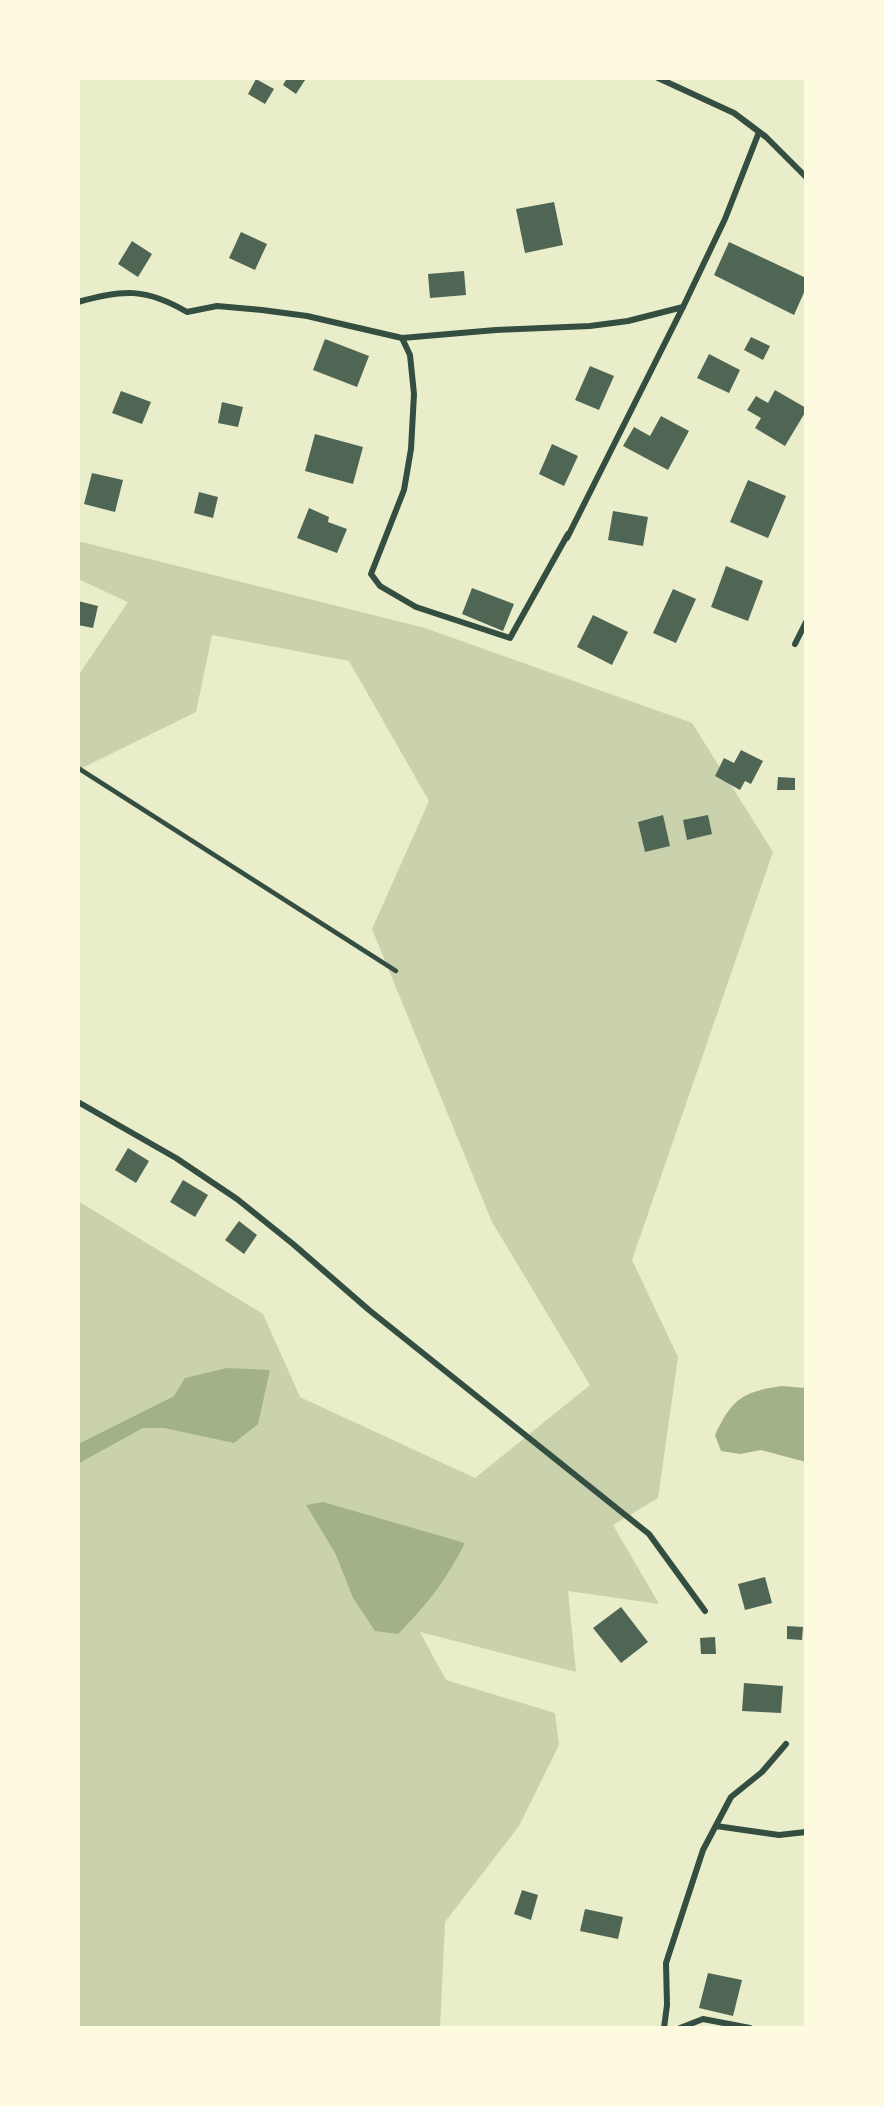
<!DOCTYPE html>
<html>
<head>
<meta charset="utf-8">
<style>
  body { margin:0 }
  #map { position:relative; width:884px; height:2106px; overflow:hidden; background:#e9edc9; font-family:Arial,sans-serif }
  canvas { display:block }
  .frame { position:absolute; inset:0; border:80px solid #fefae0; pointer-events:none }
</style>
</head>
<body>
<div id="map">
<canvas width="884" height="2106"></canvas>
<div class="frame"></div>
</div>
<script>
const context = document.querySelector('canvas').getContext('2d');
context.lineJoin = 'round';
function paint(path, color) { context.fillStyle = color; context.fill(path, 'evenodd'); }
function trace(path, color, width, dash) { context.strokeStyle = color; context.lineWidth = width; context.lineCap = dash ? 'butt' : 'round'; context.setLineDash(dash || []); context.stroke(path); }
paint(new Path2D(`
  M78,541L425,628L692,723L773,852L632,1260L678,1357L658,1498L613,1525L659,1604L568,1591L576,1672L420,1632L446,1680L555,1713L559,1745L519,1826L445,1922L440,2028H78V1464L143,1428H164L174,1396L78,1444V1201L263,1314L300,1397L475,1478L590,1385L492,1222L372,929L429,801L349,661L212,635L196,712L78,770V676L128,602L78,579ZM307,1505L465,1543L353,1598L335,1553Z`), '#cad2ad');
paint(new Path2D(`
  M227,1368L270,1370L258,1424L234,1443L164,1428H143L78,1464V1444L174,1396L185,1378Z
  M781,1386L806,1388V1462L761,1450L740,1454L721,1451L715,1435C732,1399 742,1392 781,1386Z
  M323,1502L465,1543C446,1580 428,1604 398,1634L375,1631L353,1598L335,1553L306,1505Z`), '#a3b18a');
paint(new Path2D(`
  M287,78H301L305,80L296,94L283,85Z
  M256,79L274,89L265,104L248,94Z
  M554,202L563,245L525,253L516,209Z
  M241,232L267,244L255,270L229,258Z
  M132,241L152,254L138,277L118,264Z
  M729,242L806,278V288L794,315L714,275Z
  M464,271L466,295L430,298L428,274Z
  M751,337L770,346L763,360L744,350Z
  M325,339L369,356L357,387L313,370Z
  M709,354L740,370L729,393L697,378Z
  M590,366L614,376L599,410L575,400Z
  M775,390L806,408V411L785,446L755,428L761,418L747,410L756,396L768,403Z
  M121,391L151,402L142,424L112,413Z
  M222,402L243,407L238,427L218,423Z
  M661,416L689,431L668,470L623,446L634,427L650,436Z
  M315,434L363,447L353,484L305,471Z
  M552,444L578,456L564,486L539,474Z
  M92,473L123,480L115,512L84,504Z
  M748,480L786,496L768,538L730,522Z
  M199,492L218,497L213,518L194,513Z
  M309,508L329,517L328,522L347,529L337,553L297,538Z
  M613,511L648,517L643,546L608,540Z
  M726,566L763,581L748,621L711,607Z
  M472,588L514,604L503,631L462,614Z
  M673,589L696,599L676,643L653,633Z
  M78,601L98,606L93,628L78,625Z
  M593,615L628,632L612,665L577,647Z
  M741,750L763,761L751,784L745,781L740,790L715,776L724,758L734,763Z
  M778,777L795,778V790H777Z
  M663,815L670,846L645,852L638,822Z
  M708,815L712,834L687,840L683,820Z
  M128,1148L149,1161L136,1183L115,1170Z
  M183,1180L208,1195L195,1217L170,1202Z
  M239,1221L257,1235L244,1254L225,1240Z
  M765,1577L772,1603L745,1610L738,1584Z
  M621,1607L648,1642L621,1663L593,1628Z
  M787,1626L803,1627L802,1640L787,1639Z
  M715,1637L716,1654H701L700,1638Z
  M744,1683L783,1686L781,1713L742,1711Z
  M522,1890L538,1895L531,1920L514,1914Z
  M585,1909L623,1917L618,1939L580,1931Z
  M708,1973L742,1980L733,2016L699,2008Z`), '#4f6655');
trace(new Path2D(`
  M78,768L396,971`), '#344e41', 4.5);
trace(new Path2D(`
  M658,78L734,113L766,137L806,177
  M78,302C123,289 146,288 187,312L217,306L262,310L307,316L402,338L496,330L590,326L628,321L683,307
  M402,338L410,355L414,394L411,449L404,490L371,574L380,586L416,607L510,638L568,534
  M567,538L683,307L725,219L759,132
  M795,644L806,622
  M78,1102L176,1158L237,1199L293,1244L369,1310L649,1534L705,1611
  M716,1826L779,1835L806,1832
  M664,2028L667,2005L666,1963L703,1850L731,1797L762,1772L786,1744
  M680,2028L703,2019L750,2028`), '#344e41', 6);
</script>
</body>
</html>
